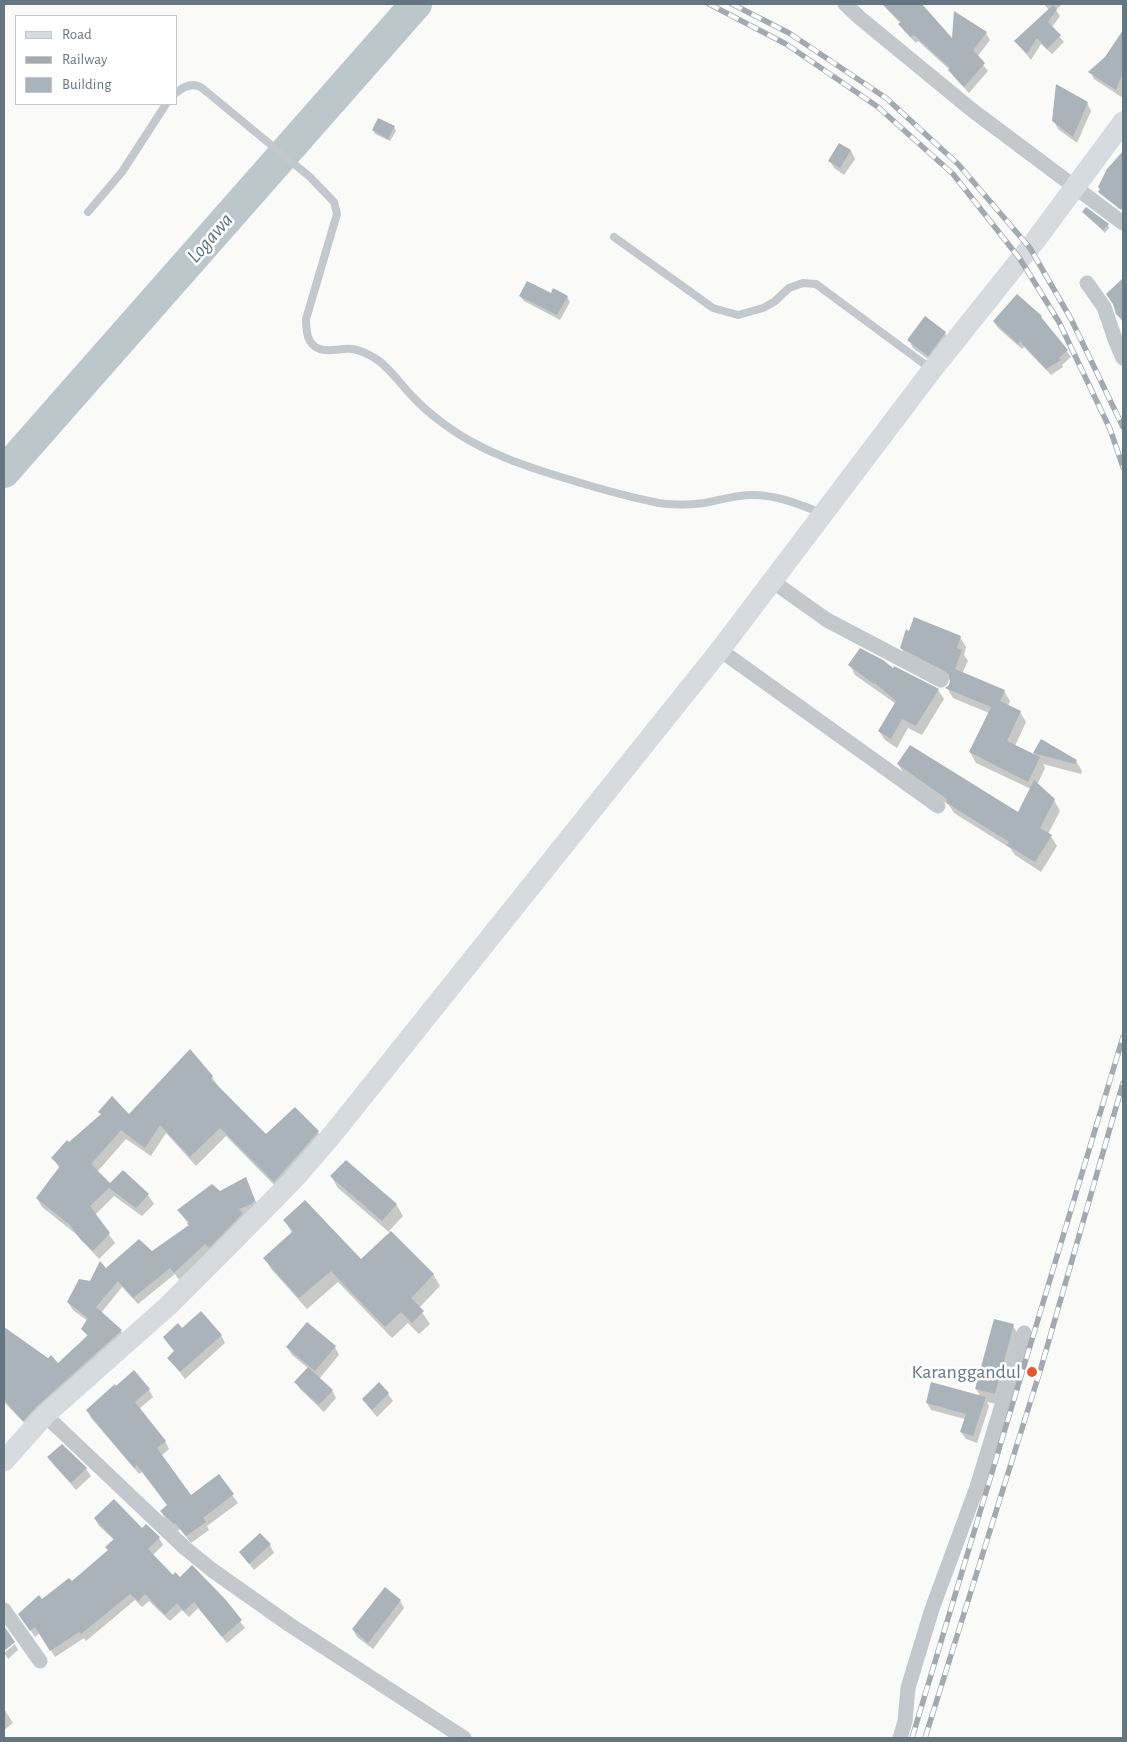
<!DOCTYPE html>
<html>
<head>
<meta charset="utf-8">
<style>
  body { margin:0 }
  #map { position:relative; width:1127px; height:1742px; overflow:hidden; background:#fafaf8; font-family:"Alegreya Sans",sans-serif }
  canvas { display:block }
  .frame { position:absolute; inset:0; border:5px solid #657683; pointer-events:none }
  .legend { position:absolute; left:15px; top:15px; width:162px; height:90px; box-sizing:border-box; background:#fff; border:1px solid #c1c8cd; margin:0; padding:6px 9px; list-style:none; font-size:15px; color:#657683 }
  .legend li { display:flex; align-items:center; gap:10px; height:25px }
  .legend b { width:25px; border:1px solid #c1c8cd }
</style>
</head>
<body>
<div id="map">
<canvas width="1127" height="1742"></canvas>
<div class="frame"></div>
<ul class="legend">
<li><b style="height:6px;background:#d6dbdf"></b>Road</li>
<li><b style="height:6px;background:#a2aab0"></b>Railway</li>
<li><b style="height:14px;background:#aab3b9"></b>Building</li>
</ul>
</div>
<script>
const context = document.querySelector('canvas').getContext('2d');
context.lineJoin = 'round';
function paint(path, color) { context.fillStyle = color; context.fill(path, 'evenodd'); }
function trace(path, color, width, dash) { context.strokeStyle = color; context.lineWidth = width; context.lineCap = dash ? 'butt' : 'round'; context.setLineDash(dash || []); context.stroke(path); }
function label(font, color, halo, rows, align = 'center') {
  context.font = font + ' "Alegreya Sans",sans-serif'; context.lineWidth = 5; context.setLineDash([]); context.textBaseline = 'middle'; context.strokeStyle = halo; context.fillStyle = color; for (const [text, x, y, turn = 0] of rows) {
    context.save(); context.translate(x, y); context.rotate((+turn || 0) * Math.PI / 180); context.textAlign = isNaN(turn) ? turn : align; if (halo) context.strokeText(text, 0, 0); context.fillText(text, 0, 0); context.restore();
  }
}
paint(new Path2D(`
  M882,4H920L953,41L955,13L986,33L990,40L977,57L988,71L969,93L954,77L950,70L918,41L916,43L904,31L901,24Z
  M1044,4H1062L1056,10L1060,16L1052,27L1064,42L1052,54L1041,44L1031,60L1016,41L1049,10Z
  M1118,39L1123,43V98L1094,79L1090,72L1106,58Z
  M1087,103L1091,111L1077,143L1058,129L1054,121Z
  M394,127L396,131L390,141L375,134L373,130Z
  M840,145L851,151L855,159L844,175L834,168L830,161Z
  M1084,212L1108,225L1109,228L1105,233Z
  M1123,279V323L1108,294Z
  M551,295L567,297L570,302L560,320L524,301L520,296Z
  M1041,317L1071,357L1062,365L1063,367L1051,375L1024,347L1022,349L998,328L994,322Z
  M925,318L945,333L949,341L932,362L913,348L909,340Z
  M960,637L966,647L964,655L968,661L962,674L1004,691L1010,701L1008,706L1020,712L1026,722L1015,746L1033,755L1041,741L1076,761L1082,771L1081,774L1043,764L1045,768L1037,785L1054,800L1060,811L1048,834L1051,836L1057,846L1041,872L1015,855L1010,848L954,813L949,805L904,774L898,764L1019,814L1031,789L976,763L970,752L989,713L953,698L947,688L951,681L907,658L901,648Z
  M850,665L894,670L938,690L944,699L922,735L908,728L897,748L885,740L879,731L896,704L855,675Z
  M190,1051L212,1077L218,1086L266,1135L318,1132L323,1141L279,1190L226,1136L196,1166L166,1133L151,1156L126,1139L97,1172L110,1185L123,1172L148,1195L154,1204L142,1216L114,1196L95,1215L115,1243L99,1259L76,1234L42,1207L37,1198L60,1169L53,1158L69,1144L129,1116Z
  M331,1176L396,1204L403,1216L389,1231L433,1274L440,1286L419,1308L430,1324L419,1334L408,1323L392,1338L338,1282L307,1309L272,1270L265,1259L292,1233L285,1221L361,1261L390,1233L338,1188Z
  M245,1179L259,1208L179,1280L175,1274L138,1304L122,1287L101,1313L121,1331L125,1338L28,1427L4,1402V1371L6,1369L4,1368V1337L8,1331L48,1360L58,1364L88,1337L82,1329L88,1321L73,1310L68,1302L106,1270L152,1253L190,1226L178,1210L220,1193Z
  M1013,1326L1020,1337L1002,1405L987,1402L989,1406L977,1443L966,1439L961,1432L965,1419L931,1410L927,1403L981,1397L976,1389Z
  M182,1329L221,1335L225,1343L185,1379L169,1358L175,1352L164,1338Z
  M287,1347H335L339,1355L319,1379L332,1390L336,1398L324,1412L300,1389L296,1382L308,1368L292,1355Z
  M379,1384L388,1394L393,1401L377,1417L363,1400Z
  M116,1388L149,1390L153,1397L139,1409L165,1441L169,1449L161,1456L191,1497L218,1476L238,1503L207,1526L209,1530L191,1543L180,1529L178,1531L165,1519L161,1511L168,1506L142,1472L139,1474L91,1418L87,1410Z
  M62,1446L86,1469L91,1476L76,1490L53,1464L48,1457Z
  M95,1519L142,1530L146,1526L159,1538L163,1545L153,1555L173,1576L224,1600L245,1628L227,1643L198,1608L189,1617L182,1610L170,1621L149,1601L142,1607L135,1600L86,1641L84,1638L55,1657L40,1633L35,1637L24,1621L42,1601L71,1583L109,1551L114,1540L99,1526Z
  M270,1545L274,1553L254,1570L241,1553Z
  M400,1601L404,1608L373,1649L357,1637L353,1630Z
  M15,1644L18,1650L8,1659L4,1653Z
  M4,1709L13,1723L4,1730Z`), '#0003');
trace(new Path2D(`
  M4,472L416,4`), '#bbc7cb', 32);
paint(new Path2D(`
  M882,4H922L952,38L954,11L987,32L973,50L985,63L964,87L948,70L950,68L914,35L911,37L898,24L901,22Z
  M1053,5L1057,9L1048,22L1061,35L1047,49L1037,38L1027,54L1014,41Z
  M1123,30V72L1116,90L1088,72L1105,57Z
  M1056,84L1088,102L1073,137L1052,121Z
  M378,118L395,126L388,139L372,130Z
  M839,143L851,150L840,168L828,161Z
  M1123,151V206L1121,210L1098,192L1100,189L1098,187L1107,169Z
  M1086,207L1109,224L1103,230L1082,212Z
  M1123,278V321L1116,314L1113,304L1106,294Z
  M527,281L551,293L553,288L568,296L557,315L519,296Z
  M1017,294L1042,316L1041,317L1068,350L1059,358L1061,360L1046,369L1020,341L1018,344L993,321Z
  M925,316L946,332L928,356L907,340Z
  M914,617L961,636L957,648L962,650L955,669L1005,690L1000,701L1021,711L1007,741L1040,757L1028,782L969,752L991,707L945,688L949,685L950,680L949,675L946,672L900,648L906,629L909,631Z
  M860,648L883,660L893,668L894,666L939,689L916,726L902,719L891,739L878,731L896,701L875,683L874,684L848,665Z
  M1041,739L1077,760L1075,764L1033,753Z
  M910,745L1018,812L1034,780L1055,799L1040,828L1052,835L1035,862L1007,845L1009,842L947,803V799L897,764Z
  M190,1049L213,1076L211,1079L266,1134L295,1107L319,1131L274,1182L220,1128L190,1157L160,1125L145,1148L121,1130L91,1164L110,1183L123,1170L149,1194L136,1208L109,1188L90,1206L110,1233L93,1251L81,1240L70,1225L36,1198L60,1166L51,1158L67,1140L69,1142L101,1114L98,1112L112,1096L129,1114Z
  M346,1160L397,1204L382,1221L330,1176Z
  M246,1177L255,1200L252,1204L239,1209L243,1213L209,1248L205,1244L174,1273L170,1268L133,1298L118,1281L96,1307L122,1330L37,1406L23,1421L4,1400V1327L48,1358L51,1355L58,1363L88,1335L81,1329L88,1318L67,1302L79,1279L90,1281L100,1261L106,1268L139,1239L152,1251L189,1225L187,1224L189,1222L177,1210L212,1184L220,1191Z
  M305,1200L361,1259L391,1231L434,1274L411,1298L424,1311L412,1323L401,1312L385,1327L331,1271L299,1298L263,1258L293,1231L283,1220Z
  M201,1311L222,1335L180,1372L167,1358L174,1351L163,1337L178,1323L182,1328Z
  M994,1319L1014,1324L995,1394L975,1389Z
  M307,1322L336,1346L315,1371L286,1347Z
  M308,1367L333,1390L319,1405L294,1382Z
  M134,1370L150,1389L135,1402L166,1441L157,1448L191,1495L219,1474L234,1494L203,1518L206,1522L186,1536L175,1523L174,1524L160,1511L167,1505L137,1465L134,1468L86,1410L115,1384L116,1386Z
  M379,1382L389,1393L372,1410L362,1399Z
  M931,1382L986,1397L973,1436L960,1432L966,1414L926,1403Z
  M62,1444L87,1468L71,1483L47,1457Z
  M114,1499L142,1528L146,1524L160,1537L148,1549L173,1575L175,1572L180,1577L192,1565L225,1599L242,1620L222,1637L194,1602L184,1611L177,1603L165,1615L145,1594L138,1601L130,1594L81,1634L79,1632L50,1651L35,1627L30,1631L18,1614L39,1595L42,1599L69,1578L72,1581L108,1550L105,1547L114,1539L94,1518Z
  M260,1533L271,1544L249,1564L239,1552Z
  M385,1587L401,1600L368,1643L352,1629Z
  M4,1626L15,1642L4,1651Z`), '#aab3b9');
trace(new Path2D(`
  M176,93C184,86 193,82 202,88L310,177L334,202L337,214L306,319C306,333 308,349 325,350C334,351 343,348 352,349C359,350 366,353 373,357C389,366 400,384 413,397C422,407 433,416 444,424C481,452 527,467 571,480C600,489 629,497 659,503C673,505 689,505 704,503C720,500 736,495 752,495C777,495 799,504 821,513
  M88,212L122,172L166,104
  M614,237L713,308L738,315L763,308L774,302L789,288L803,283L816,284L931,369`), '#c3c8cc', 8);
trace(new Path2D(`
  M845,4L860,18L972,110L1123,223
  M1087,283L1104,307L1116,342L1123,358
  M772,581L827,620L941,680
  M720,650L938,806
  M45,1415L185,1548L212,1570L290,1625L464,1738
  M4,1610L40,1661
  M900,1738L905,1721L908,1688L932,1609L977,1487L1024,1333`), '#c3c8cc', 15);
trace(new Path2D(`
  M4,1461L45,1415L168,1306L236,1238L293,1180L332,1135L720,650L932,370L1035,241L1123,122`), '#d6dbdf', 21);
const rail = new Path2D(`
  M709,4L786,44L878,107L953,174L1020,259L1059,322L1110,429L1123,467
  M732,4L789,33L886,98L958,164L1030,248L1071,319L1123,427
  M912,1738L1123,1037
  M925,1738L1041,1368L1123,1083`);
trace(rail, '#a2aab0', 5.5);
trace(rail, '#fff', 4, [11]);
for (const [x, y, r, color] of [
  [1032,1372,6,"#e4572e"]
]) { const dot = new Path2D(); dot.arc(x, y, r, 0, 2 * Math.PI); context.fillStyle = color; context.fill(dot); trace(dot, '#fff', 2); }
label('20px', '#657683', '#fff', [
  ["Karanggandul",1021,1372]
], 'right');
label('italic 21px', '#60757c', '#fff', [
  ["Logawa",210,238,-49]
]);
</script>
</body>
</html>
